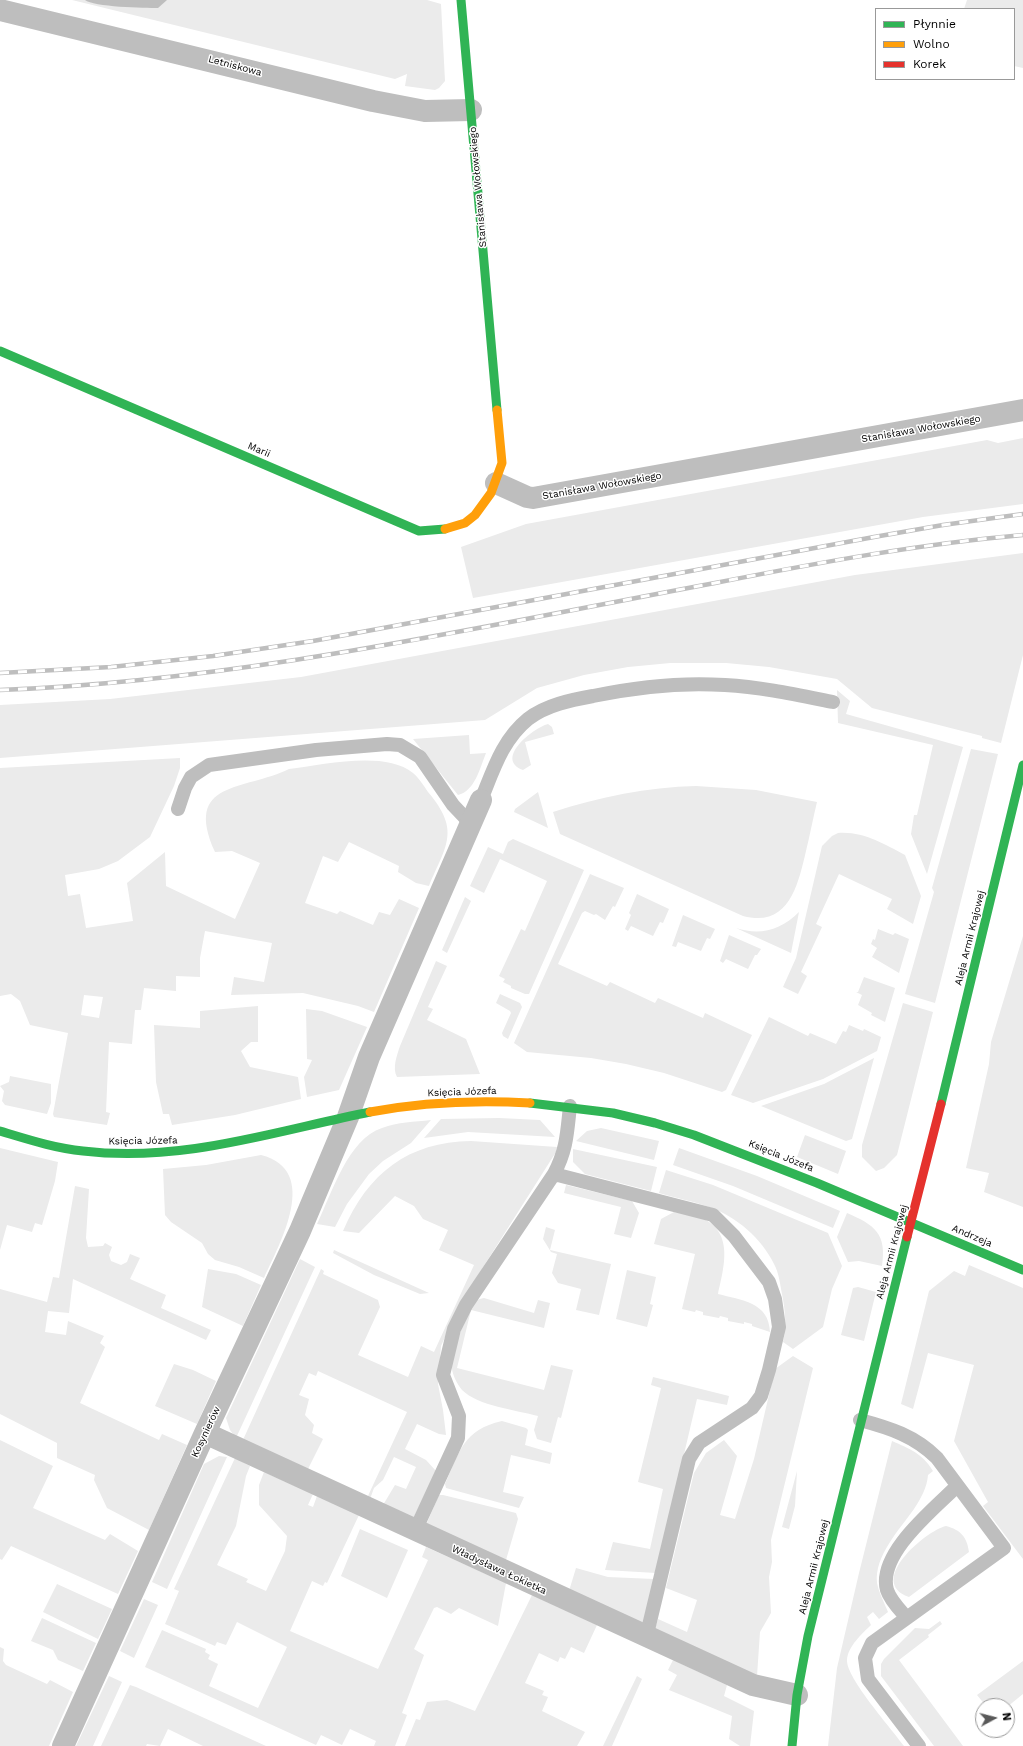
<!DOCTYPE html>
<html>
<head>
<meta charset="utf-8">
<style>
  body { margin:0 }
  #map { position:relative; width:1023px; height:1746px; overflow:hidden; background:#fff; font-family:"Work Sans",sans-serif }
  canvas { display:block }
  .legend { position:absolute; left:875px; top:8px; width:140px; height:72px; box-sizing:border-box; background:#fff; border:1px solid #999; margin:0; padding:5px 7px; list-style:none; font-size:12px; color:#000 }
  .legend li { display:flex; align-items:center; gap:8px; height:20px }
  .legend b { width:20px; border:1px solid #999 }
  .north { position:absolute; left:975px; top:1698px; width:40px; height:40px; box-sizing:border-box; background:#fff; border:1px solid #999; border-radius:50%; rotate:83deg; font-size:11px; font-weight:700; line-height:16px; text-align:center; color:#000 }
  .north::after { content:''; display:block; margin:auto; width:14px; height:18px; background:#595959; clip-path:polygon(50% 0,100% 100%,50% 72%,0 100%) }
</style>
</head>
<body>
<div id="map">
<canvas width="1023" height="1746"></canvas>
<ul class="legend">
<li><b style="height:5px;background:#30b455"></b>Płynnie</li>
<li><b style="height:5px;background:#ff9f0a"></b>Wolno</li>
<li><b style="height:5px;background:#e5322d"></b>Korek</li>
</ul>
<div class="north">N</div>
</div>
<script>
const context = document.querySelector('canvas').getContext('2d');
context.lineJoin = 'round';
function paint(path, color) { context.fillStyle = color; context.fill(path, 'evenodd'); }
function trace(path, color, width, dash) { context.strokeStyle = color; context.lineWidth = width; context.lineCap = dash ? 'butt' : 'round'; context.setLineDash(dash || []); context.stroke(path); }
function label(font, color, halo, rows, align = 'center') {
  context.font = font + ' "Work Sans",sans-serif'; context.lineWidth = 3; context.setLineDash([]); context.textBaseline = 'middle'; context.strokeStyle = halo; context.fillStyle = color; for (const [text, x, y, turn = 0] of rows) {
    context.save(); context.translate(x, y); context.rotate((+turn || 0) * Math.PI / 180); context.textAlign = isNaN(turn) ? turn : align; if (halo) context.strokeText(text, 0, 0); context.fillText(text, 0, 0); context.restore();
  }
}
paint(new Path2D(`
  M72,0H427L441,4L445,81L439,88L435,90L405,86L407,74L395,79Z
  M967,0H1023V68L1014,66V9H964Z
  M1023,438V504L923,517L473,598L461,547L526,524L987,440L998,443Z
  M1023,553V655L1001,743L982,738V736L872,708L837,679L769,667L726,663H670L628,667L584,675L537,688L485,720L0,758V705L110,699L301,677L855,575Z
  M837,690L850,701L846,714L963,747L927,874L911,834L914,815H917L933,745L838,723Z
  M548,724L552,727L554,734L525,742L531,765L523,770C494,759 533,728 548,724Z
  M469,735L470,754L486,753C480,768 475,791 458,795L413,739Z
  M971,749L998,754L935,1003L905,994L934,892L932,888Z
  M180,758V768L174,786L150,837L118,861L99,869L65,875L68,896L80,894L86,928L133,921L127,883L165,852L166,886L235,919L260,863L232,851L215,852C183,780 244,791 289,769C323,765 385,750 413,773C419,778 424,786 428,792C461,831 446,845 429,886L416,883L398,872L399,866L349,842L338,862L323,856L305,903L337,914L340,911L373,925L379,912L390,915L399,899L419,908L374,1012L358,1006L303,993L231,995L234,977L264,982L272,943L205,931L200,958V977L176,976V991L144,988L141,1010H135L132,1044L109,1042L106,1112L110,1113L107,1125L54,1117L53,1114L68,1033L30,1025L20,1001L11,994L0,996V768ZM84,995L103,997L99,1018L81,1015Z
  M696,786L756,790L817,802C813,818 810,835 806,851C798,885 789,928 743,916L560,834L553,812C600,797 647,787 696,786Z
  M538,792L548,828L514,812L515,809Z
  M838,833C863,831 884,844 905,855L921,896L913,924L887,909L892,899L839,874L816,924L822,927L801,972L807,976L798,994L783,987L796,958L822,846L832,836Z
  M513,839L584,870L529,994H525L511,988V986L503,982L505,979L499,976L521,929L525,931L547,881L500,859L484,893L470,886L488,847L503,854L508,842Z
  M590,874L624,888L615,907L613,906L605,920L596,914L594,915L585,911L582,913L558,964L607,986L610,982L655,1003L658,998L703,1018L705,1013L752,1035L726,1090L722,1092L664,1073L626,1064L591,1058L527,1052L514,1043Z
  M637,894L669,909L663,923L660,922L653,936L631,926L628,931L625,929L631,915L629,913Z
  M465,897L471,901L447,953L442,950Z
  M799,912L791,953L736,928C760,936 781,930 799,912Z
  M683,915L715,929L710,939L707,938L701,951L678,942L676,947L672,946Z
  M878,929L893,935L895,933L909,939L899,973L872,957L877,948L871,944L873,939L875,940Z
  M729,935L761,949L757,955H755L748,969L726,959L723,963L720,961Z
  M1023,936V1207L984,1192L989,1173L966,1168L989,1064L991,1042Z
  M436,961L447,966L428,1007L433,1009L427,1020L466,1039L480,1074L397,1077C392,1068 397,1055 400,1046Z
  M864,977L895,988L885,1022L871,1015L872,1013L858,1005L862,995L856,992H858Z
  M500,994L520,1003L522,1007L508,1039L503,1036L502,1033L511,1013L510,1011L496,1003Z
  M903,1003L933,1012L897,1155L884,1168L876,1171L862,1157V1145Z
  M258,1006V1042H251L241,1051L250,1067L298,1077L301,1099L235,1115L172,1125L169,1114H163L156,1082L154,1025L200,1028V1011Z
  M306,1009L322,1011L367,1027L339,1090L307,1097L304,1077L312,1060L307,1059Z
  M769,1017L808,1036L810,1033L836,1044L843,1031L846,1032L849,1025L863,1031L864,1029L881,1037L877,1051L823,1079L753,1103L731,1095Z
  M874,1058L852,1139L846,1141L761,1106L824,1084Z
  M10,1076L51,1084V1103L47,1114L5,1105L2,1101L4,1091L0,1086L9,1082Z
  M499,1118L540,1120L555,1137L468,1132L424,1138L441,1119Z
  M431,1120L411,1143L383,1161L369,1174L347,1204L335,1227L317,1224C332,1193 348,1139 382,1128C398,1122 414,1122 431,1120Z
  M601,1128L659,1141L654,1160L576,1141L587,1131Z
  M805,1135L846,1151L838,1174L797,1157Z
  M471,1141L557,1147L556,1152L461,1302L441,1346L438,1384L443,1410L446,1435L439,1434L417,1424L405,1449L426,1460L436,1471L413,1519L383,1505L395,1485L406,1489L416,1467L394,1457L383,1480L374,1488L370,1499L367,1498L407,1412L318,1371L316,1376L309,1373L299,1395L309,1399L305,1415L314,1425L312,1433L323,1439L307,1471L242,1442L321,1269L324,1271L323,1274L378,1300L380,1307L358,1355L408,1377L421,1346L434,1352L474,1265L439,1250L448,1230L423,1219L414,1206L395,1196L359,1233L343,1231C368,1173 408,1142 471,1141Z
  M0,1148L58,1162L55,1181L42,1225L35,1223L32,1232L7,1225L0,1250Z
  M679,1148L757,1176L840,1211L833,1228L733,1186L673,1165Z
  M573,1149L657,1167L651,1191L585,1174L573,1162Z
  M261,1155C321,1170 280,1243 264,1278L239,1267L215,1260L208,1254L202,1243L171,1222L165,1215L163,1169L206,1165Z
  M666,1170L713,1185L828,1233L842,1266L832,1289L823,1327L793,1349L783,1342C787,1327 785,1309 782,1294C780,1284 779,1273 774,1264C762,1239 736,1216 709,1207C693,1201 675,1198 659,1193Z
  M566,1185L632,1201L639,1213L631,1238L614,1234L621,1207L564,1193Z
  M75,1186L89,1189L86,1238L88,1247L103,1246L105,1243L112,1247L109,1255L111,1261L121,1265L127,1262L130,1254L140,1258L130,1279L166,1295L161,1308L211,1330L206,1340L73,1279L69,1313L48,1311L45,1332L66,1335L68,1321L104,1336L100,1343L105,1347L80,1403L159,1440L162,1434L187,1445L149,1530L107,1508L94,1480L95,1475L57,1458V1443L0,1414V1289L47,1302L53,1277L59,1278Z
  M674,1212C682,1214 691,1215 699,1217C735,1230 724,1267 718,1294C741,1300 769,1302 770,1332L752,1326V1324L744,1322V1324L728,1321V1318L720,1316L719,1318L703,1315V1312L696,1310L695,1312L682,1309L695,1254L654,1244L661,1219Z
  M847,1213C875,1225 887,1234 882,1266L859,1261L848,1262L837,1237Z
  M546,1227L555,1230L550,1250L611,1264L599,1315L576,1310L581,1289L558,1283L552,1273L557,1254L551,1252L543,1239Z
  M334,1250L429,1293L420,1294L374,1275L333,1253Z
  M300,1259L315,1267L236,1438L230,1430L226,1418Z
  M969,1265L1023,1288V1559L983,1506L988,1502L954,1441L974,1365L928,1353L913,1409L901,1404L929,1291L954,1271L965,1276Z
  M208,1269L236,1274L261,1285L243,1326L202,1307Z
  M627,1270L656,1277L650,1304L653,1305L647,1327L616,1319Z
  M858,1287L876,1292L864,1341L841,1335L853,1288Z
  M484,1298L534,1313L538,1300L550,1303L544,1328L471,1310L457,1368L544,1390L551,1365L573,1370L561,1418L558,1417L551,1443L537,1439L534,1430L538,1416C516,1410 478,1406 462,1390C457,1384 451,1373 452,1365C453,1353 465,1316 471,1306C474,1301 478,1299 484,1298Z
  M793,1356L813,1368L771,1540L772,1562L769,1577L771,1613L760,1632L757,1676L654,1631L658,1619L687,1632L697,1600L666,1588L694,1473L706,1453L724,1440L737,1456L720,1515L735,1519L754,1459L775,1369Z
  M174,1364L193,1370L216,1381L197,1424L155,1406Z
  M653,1377L729,1396L727,1405L697,1399L656,1573L605,1570L613,1542L650,1549L663,1489L638,1482L661,1388L651,1385Z
  M502,1421L526,1428L528,1430L525,1445L552,1453L550,1464L511,1455L503,1492L524,1497L519,1508L446,1488L445,1484C460,1451 463,1430 502,1421Z
  M0,1440L53,1466L33,1508L105,1540L110,1534L138,1551L118,1594L11,1546L2,1560L0,1559Z
  M892,1441C910,1449 922,1453 933,1471L928,1475C927,1488 921,1498 914,1509C900,1529 874,1556 877,1583C879,1593 884,1602 888,1612L879,1619L873,1612L867,1617L871,1625C862,1634 848,1646 847,1660C846,1678 892,1729 904,1746H828L837,1668L859,1573Z
  M219,1456L227,1457L167,1589L152,1582L204,1464Z
  M235,1458L250,1466L246,1476L236,1526L217,1565L248,1579L246,1582L266,1591L285,1551L287,1536L259,1505V1485L264,1472L313,1494L308,1505L313,1507L317,1496L359,1515L327,1583L325,1582L323,1586L312,1581L290,1631L378,1669L428,1560L422,1557L426,1547L506,1583L498,1626L459,1608L451,1614L437,1607L434,1608L414,1649L424,1655L402,1713L407,1715L395,1746H374L376,1741L350,1729L342,1745L321,1735L316,1745L145,1667L162,1630L206,1649L205,1652L210,1655L208,1659L218,1664L209,1686L258,1708L287,1647L237,1622L226,1645L217,1642L215,1646L165,1624L179,1591L174,1589Z
  M797,1471L795,1506L789,1529L782,1527Z
  M439,1495H443L516,1513L518,1519L506,1560L426,1525Z
  M946,1526C961,1530 967,1537 969,1552L909,1597C866,1582 925,1531 946,1526Z
  M360,1529L408,1550L387,1598L341,1576Z
  M576,1568L608,1577L654,1579L643,1626L569,1591Z
  M57,1584L112,1609L98,1639L43,1612Z
  M532,1595L597,1625L584,1653L571,1647L565,1659L560,1657L558,1662L539,1653L525,1683L544,1691L542,1695L548,1697L542,1711L585,1732L577,1746H405L416,1719L420,1720L427,1702L447,1700L475,1711Z
  M144,1599L158,1605L134,1658L120,1651Z
  M42,1618L96,1643L83,1671L58,1660L53,1650L31,1641Z
  M940,1621L942,1624L928,1635L929,1637L899,1660L963,1746H934L881,1676V1664L884,1659L915,1628L929,1629Z
  M0,1647L4,1649L3,1661L6,1665L47,1684L50,1680L73,1692L49,1746H0Z
  M673,1660L727,1685L724,1696L754,1711L750,1746H740L729,1739L732,1716L669,1690L677,1675L668,1670Z
  M1023,1661V1694L1007,1707L986,1706L977,1695Z
  M109,1676L122,1682L93,1746H76Z
  M637,1676L642,1679L612,1746H603Z
  M130,1685L136,1687L266,1746H203L168,1729L160,1746L147,1744L146,1746H101Z`), '#ebebeb');
paint(new Path2D(`
  M85,0H167L158,8C145,8 93,7 85,0Z`), '#bebebe');
trace(new Path2D(`
  M481,800C493,771 502,740 528,719C546,705 571,700 593,696C636,687 681,682 725,685C762,687 798,695 833,702
  M178,809L185,788L191,777L209,765L316,750L387,744L400,745L420,757L453,805L471,824
  M554,1174L713,1215L734,1236L769,1282L775,1299L779,1327L769,1370L761,1396L752,1408L699,1443L689,1459L646,1638
  M860,1420C890,1428 915,1436 937,1458L1004,1548L872,1643L865,1658L868,1679L919,1746
  M415,1531L458,1438L459,1416L443,1375L454,1329L466,1305L554,1174C567,1149 567,1133 570,1106
  M907,1618C900,1610 890,1600 887,1590C877,1554 934,1509 957,1486`), '#bebebe', 14);
trace(new Path2D(`
  M0,10L373,101L425,111L471,110
  M496,483L527,497L533,498L1023,410
  M205,1433L753,1685L797,1695
  M63,1746L205,1433L300,1231L348,1117L369,1057L481,800`), '#bebebe', 22);
trace(new Path2D(`
  M461,0L497,410
  M0,351L419,531L445,529
  M530,1103L613,1113L655,1123L694,1135L817,1183L1023,1270
  M941,1104L1023,765
  M0,1131C27,1139 54,1148 83,1151C182,1163 275,1131 370,1112
  M792,1746L797,1695L808,1636L907,1237`), '#30b455', 9);
trace(new Path2D(`
  M445,529L465,523L475,515L491,493L502,463L497,410
  M370,1112C423,1102 476,1100 530,1103`), '#ff9f0a', 9);
trace(new Path2D(`
  M907,1237L941,1104`), '#e5322d', 9);
const rail = new Path2D(`
  M0,673L111,667L213,656L313,641L874,537L943,525L1023,514
  M0,690C241,681 478,627 715,583C817,563 919,544 1023,535`);
trace(rail, '#bebebe', 4.5);
trace(rail, '#fff', 3, [9]);
label('10px', '#000', '#fff', [
  ["Letniskowa",235,66,15],
  ["Stanisława Wołowskiego",478,187,-95],
  ["Stanisława Wołowskiego",921,429,-10],
  ["Marii",259,450,23],
  ["Stanisława Wołowskiego",602,486,-10],
  ["Aleja Armii Krajowej",970,938,-76],
  ["Księcia Józefa",462,1092,-2],
  ["Księcia Józefa",143,1141,-1],
  ["Księcia Józefa",781,1156,22],
  ["Andrzeja",972,1236,23],
  ["Aleja Armii Krajowej",892,1252,-75],
  ["Kosynierów",206,1432,-65],
  ["Aleja Armii Krajowej",814,1567,-76],
  ["Władysława Łokietka",499,1570,25]
]);
</script>
</body>
</html>
